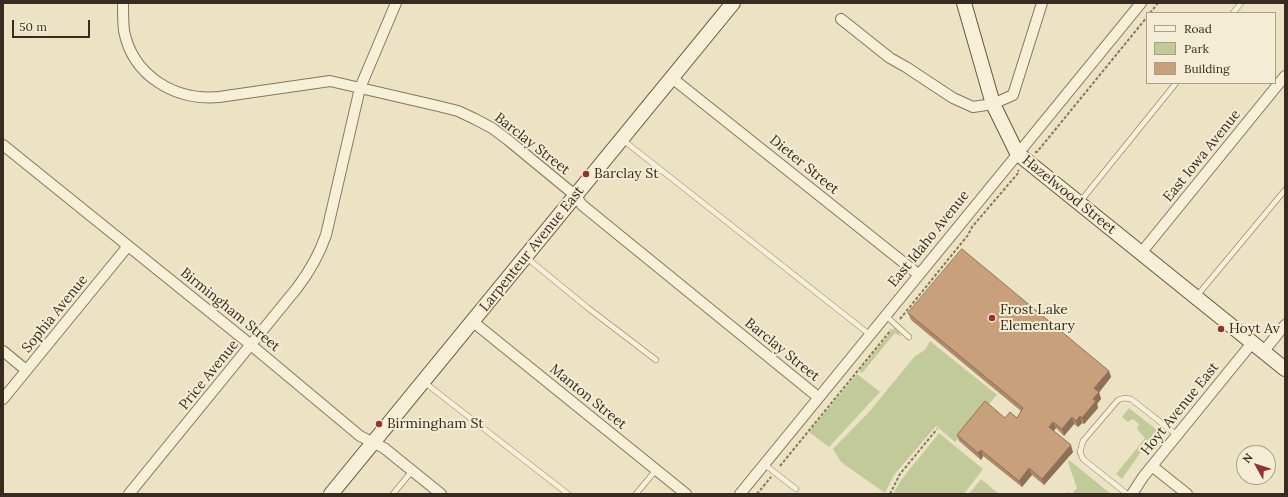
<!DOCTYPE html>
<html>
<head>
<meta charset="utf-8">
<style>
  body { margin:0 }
  #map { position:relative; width:1288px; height:497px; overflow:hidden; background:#ece3c5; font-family:Lora,serif }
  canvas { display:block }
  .frame { position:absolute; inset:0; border:4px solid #372c1f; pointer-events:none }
  .legend { position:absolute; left:1146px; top:12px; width:130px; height:72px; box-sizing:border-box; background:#f4ecd4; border:1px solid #a89f8c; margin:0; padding:5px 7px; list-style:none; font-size:12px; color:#372c1f }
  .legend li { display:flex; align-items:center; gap:8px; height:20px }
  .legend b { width:20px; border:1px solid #a89f8c }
  .north { position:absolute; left:1236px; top:445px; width:40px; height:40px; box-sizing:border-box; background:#f4ecd4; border:1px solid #a89f8c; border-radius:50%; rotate:309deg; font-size:11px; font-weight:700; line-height:16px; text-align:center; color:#372c1f }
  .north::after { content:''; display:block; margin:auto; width:14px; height:18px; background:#93322e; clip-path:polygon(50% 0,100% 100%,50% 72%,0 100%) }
  .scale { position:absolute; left:12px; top:20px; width:78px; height:18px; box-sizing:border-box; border:2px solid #372c1f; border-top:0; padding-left:5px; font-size:12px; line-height:14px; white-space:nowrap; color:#372c1f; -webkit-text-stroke:3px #f4ecd4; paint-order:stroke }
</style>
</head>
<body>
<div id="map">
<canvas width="1288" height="497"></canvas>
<div class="frame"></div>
<ul class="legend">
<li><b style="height:5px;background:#f7f0d8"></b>Road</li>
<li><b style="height:11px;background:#c2ca99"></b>Park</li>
<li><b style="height:11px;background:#c9a07c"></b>Building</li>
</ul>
<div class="north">N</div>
<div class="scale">50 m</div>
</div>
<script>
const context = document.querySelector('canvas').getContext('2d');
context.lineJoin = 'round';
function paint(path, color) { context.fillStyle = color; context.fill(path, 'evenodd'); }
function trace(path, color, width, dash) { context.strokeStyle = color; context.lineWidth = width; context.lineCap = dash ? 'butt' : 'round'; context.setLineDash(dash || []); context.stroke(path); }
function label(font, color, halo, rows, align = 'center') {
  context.font = font + ' Lora,serif'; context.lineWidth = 4; context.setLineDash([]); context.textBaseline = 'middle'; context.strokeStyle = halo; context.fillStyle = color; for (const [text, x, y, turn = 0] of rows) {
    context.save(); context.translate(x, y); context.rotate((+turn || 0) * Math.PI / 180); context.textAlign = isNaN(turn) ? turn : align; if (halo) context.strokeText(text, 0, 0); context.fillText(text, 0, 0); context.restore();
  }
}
paint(new Path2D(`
  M894,328L899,332L901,337L895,333L862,373L859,371Z
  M930,341L997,395L955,442L936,426L894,475L885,493L841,462L833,449L869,412L915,356L925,350Z
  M857,374L880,392L829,447L809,432Z
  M1129,408L1158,431L1145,446L1122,479L1116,474L1145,438L1137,429L1139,424L1133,419L1128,422L1122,417Z
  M939,433L983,469L964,494H893L901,480Z
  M1069,460L1111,494H1066L1068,492L1072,494L1077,488L1068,462Z
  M981,479L999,494H969Z`), '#c2ca99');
const lane = new Path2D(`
  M1233,13L1241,3
  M623,140L869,334
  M1080,202L1176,83
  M527,258L588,308L656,360
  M1196,297L1285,190
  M885,315L909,337
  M424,382L568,494
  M764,464L796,489
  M393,494L412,471
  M636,494L656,470
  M1127,494L1083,459L1080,452L1083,441L1118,400L1124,398L1131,399L1177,435`);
const street = new Path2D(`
  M123,3C123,12 123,22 124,31C133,76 175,101 219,97L330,81L438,106L458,111L475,119L492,128L508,140L576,196L582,205L818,397
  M841,19L890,58L906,67L953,98L973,107L993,104L1013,95L1042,3
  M672,78L918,274
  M3,145L251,345L360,436L384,448L441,494
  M1141,253L1285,76
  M472,321L686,494
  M3,351L26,370
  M1263,352L1285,325
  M3,399L128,246
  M1152,466L1187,494
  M129,494L297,288C310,271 319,255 326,235L360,88L396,3
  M740,494L1141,3
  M1132,494L1143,477L1252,343`);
const secondary = new Path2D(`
  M964,3L993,104L1017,153L1285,369
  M331,494L733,3`);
trace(lane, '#87755c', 6);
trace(street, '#87755c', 12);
trace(secondary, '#69563f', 16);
trace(new Path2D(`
  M1150,13L1158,3
  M1035,152H1037L1147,17
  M900,319L968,235L972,227L1019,172L1018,170
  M780,466L891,330
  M757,494L771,477
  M890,494L900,474L937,429`), '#87755c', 2, [3, 2]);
trace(lane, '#f7f0d8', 5);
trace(street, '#f7f0d8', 10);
trace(secondary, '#f7f0d8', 14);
paint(new Path2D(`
  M908,313L1109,371L1111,377L1099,392L1101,399L1097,404L1098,408L1084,424L1082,423L1078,427L1074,424L1064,436L1056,428L1054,431L1073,452L1044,485L1032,475L1022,487L983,456L981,460L959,441L957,435L1005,418H1017L1021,411L911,320Z`), '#ad8a6b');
paint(new Path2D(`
  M1109,371L1111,377L1098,394L1099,392L1101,399L1097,404L1098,408L1084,424L1082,418L1094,388Z
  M1080,416L1082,423L1078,427L1076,421Z
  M1072,417L1074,424L1064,436L1062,429Z
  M1053,422L1056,428L1051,434L1049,427Z
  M1071,445L1073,452L1044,485L1042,479Z
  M981,450L983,456L981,460L978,453Z
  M1029,468L1032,475L1022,487L1019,481Z`), '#8d7057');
const building = new Path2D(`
  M962,249L1109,371L1094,388L1099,392L1093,399L1096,401L1082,418L1080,416L1076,421L1072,417L1062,429L1053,422L1049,427L1071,445L1042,479L1029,468L1019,481L981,450L978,453L957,435L985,401L1005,418L1010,412L1017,418L1023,408L908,313Z`);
paint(building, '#c9a07c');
trace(building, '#8d7057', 1);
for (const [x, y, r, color] of [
  [586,174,4,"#93322e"],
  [992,318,4,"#93322e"],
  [1221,329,4,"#93322e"],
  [379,424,4,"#93322e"]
]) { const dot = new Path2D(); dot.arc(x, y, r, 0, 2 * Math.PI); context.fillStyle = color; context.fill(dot); trace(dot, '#f4ecd4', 1.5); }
label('14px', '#372c1f', '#f4ecd4', [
  ["Barclay Street",532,144,38],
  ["East Iowa Avenue",1202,156,-51],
  ["Dieter Street",804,165,39],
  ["Hazelwood Street",1069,195,39],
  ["East Idaho Avenue",929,239,-51],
  ["Larpenteur Avenue East",532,249,-51],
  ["Birmingham Street",230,310,39],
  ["Sophia Avenue",55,314,-51],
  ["Barclay Street",782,350,39],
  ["Price Avenue",209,375,-51],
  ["Manton Street",588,397,39],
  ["Hoyt Avenue East",1180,409,-51]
]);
label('14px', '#372c1f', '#f4ecd4', [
  ["Barclay St",594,174],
  ["Frost Lake",1000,310],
  ["Elementary",1000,326],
  ["Hoyt Av",1229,329],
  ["Birmingham St",387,424]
], 'left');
</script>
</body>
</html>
